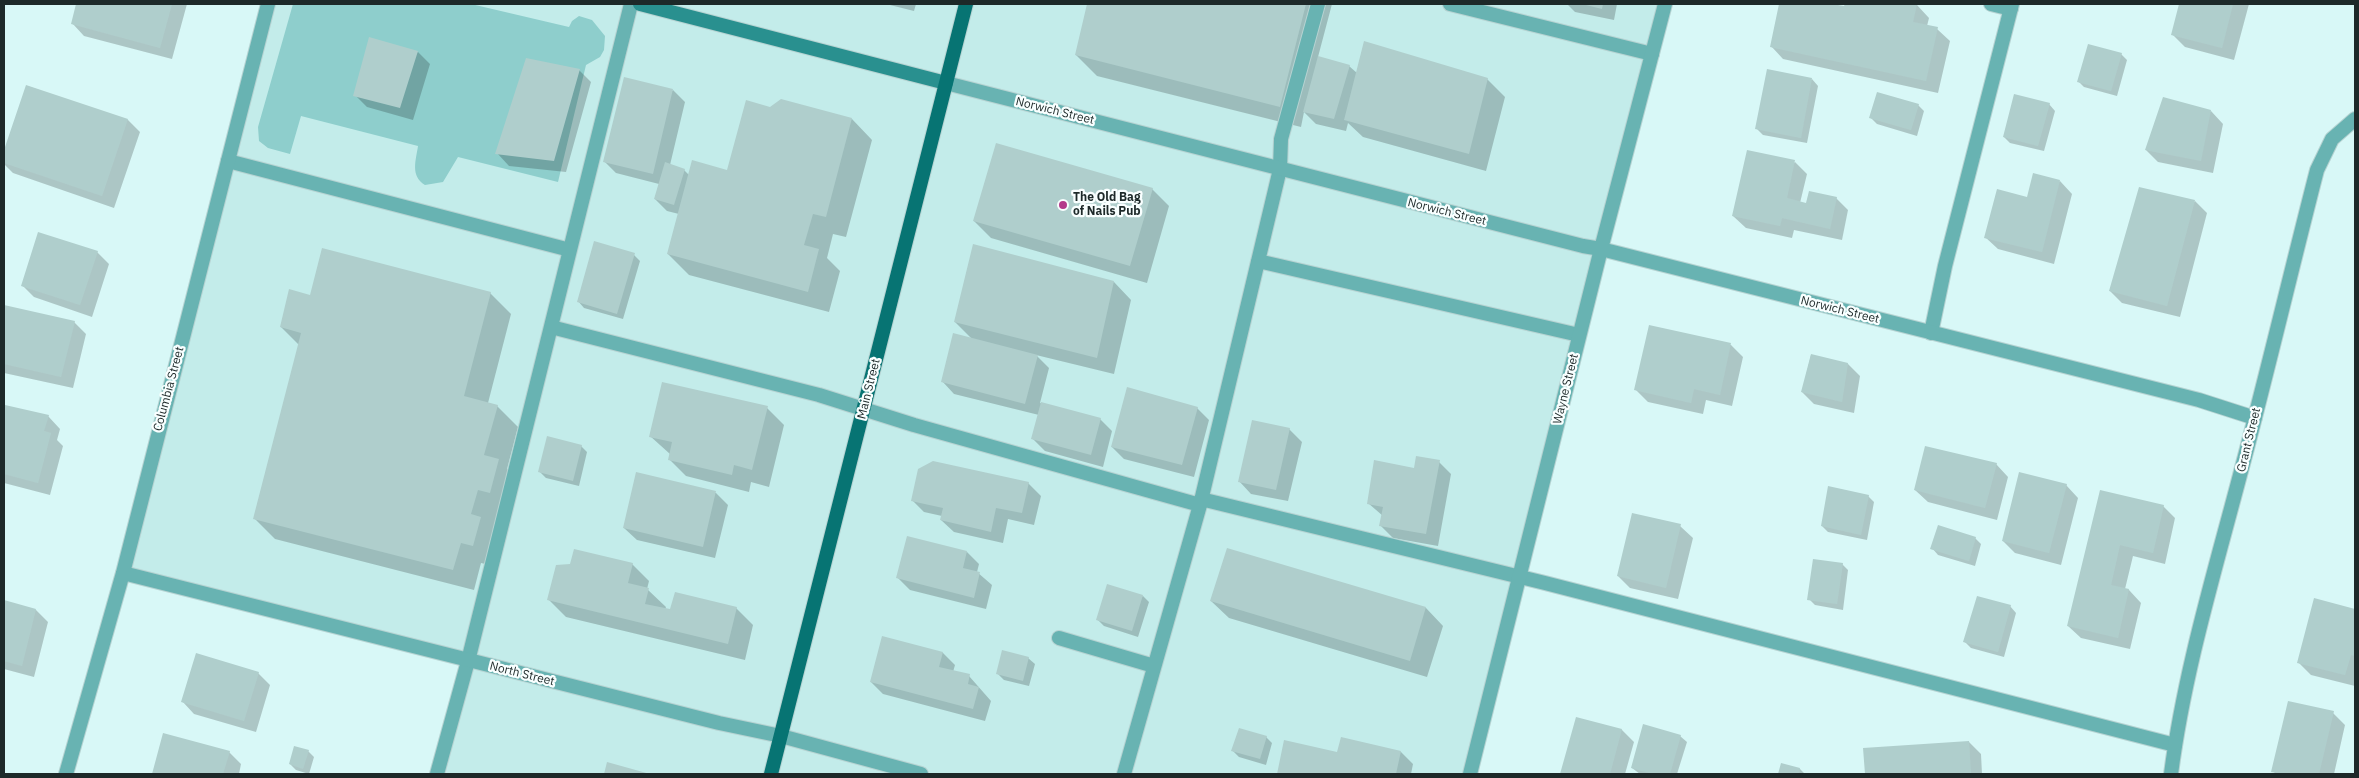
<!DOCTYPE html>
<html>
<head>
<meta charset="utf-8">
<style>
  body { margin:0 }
  #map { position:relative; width:2359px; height:778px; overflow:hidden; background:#d8f8f7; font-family:"IBM Plex Sans",sans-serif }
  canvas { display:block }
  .frame { position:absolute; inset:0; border:5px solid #1d2929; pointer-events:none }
</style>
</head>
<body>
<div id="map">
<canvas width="2359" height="778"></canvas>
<div class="frame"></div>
</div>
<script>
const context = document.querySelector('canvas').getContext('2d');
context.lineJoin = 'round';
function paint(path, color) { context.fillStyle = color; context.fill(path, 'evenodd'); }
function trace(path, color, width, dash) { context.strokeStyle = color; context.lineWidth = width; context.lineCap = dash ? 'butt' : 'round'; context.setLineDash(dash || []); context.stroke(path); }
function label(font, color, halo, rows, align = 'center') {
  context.font = font + ' "IBM Plex Sans",sans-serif'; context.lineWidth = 4.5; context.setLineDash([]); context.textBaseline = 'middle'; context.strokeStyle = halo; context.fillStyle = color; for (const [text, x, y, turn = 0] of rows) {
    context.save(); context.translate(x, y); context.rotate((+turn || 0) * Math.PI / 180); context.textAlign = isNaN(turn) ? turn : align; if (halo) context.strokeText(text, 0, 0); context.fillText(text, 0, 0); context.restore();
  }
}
paint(new Path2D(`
  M268,4H1665L1470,774H437L468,661L123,573Z`), '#c3ecea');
paint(new Path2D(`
  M293,4H471L569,27L572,21L579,16L592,20L605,36L604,50L600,57L586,65L558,182L458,157L443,182L425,185C410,176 416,160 418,146L301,116L290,154L268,148L259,141L258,127Z`), '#8ececc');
paint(new Path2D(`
  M77,4H187L172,59L84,36L72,23Z
  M886,4H916L914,11Z
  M1089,4H1332L1318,57L1349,66L1357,73L1487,79L1505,97L1486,171L1363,137L1348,123L1346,131L1316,124L1304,112L1301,127L1097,76L1076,55Z
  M1567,4H1617L1614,20L1575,12Z
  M1781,4H1826L1845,8L1846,4L1917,5L1929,18L1927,26L1937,29L1950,41L1938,93L1783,59L1771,46Z
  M2181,4H2249L2234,60L2185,47L2173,35Z
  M418,52L430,64L413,120L367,107L355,95Z
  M2121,54L2127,60L2117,96L2084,87L2078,81Z
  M579,70L591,82L566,172L509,166L497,153Z
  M1812,79L1818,86L1807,143L1763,135L1757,129Z
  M27,86L128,120L140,132L114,208L13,173L4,164V153Z
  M673,90L685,102L670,165L684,170L689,175L728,171L852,119L872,140L846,237L833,234L827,258L840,271L829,312L689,275L668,254L679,214L667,211L655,199L659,184L616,173L604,161Z
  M2049,104L2055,111L2044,151L2010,143L2004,137Z
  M1918,105L1924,111L1917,136L1877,124L1871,118Z
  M2211,111L2223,124L2213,173L2158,162L2146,150Z
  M1795,162L1807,174L1800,203L1807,204L1836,198L1848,210L1842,240L1794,230L1792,238L1746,228L1733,216Z
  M2060,181L2072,194L2054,264L1998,249L1985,237L2028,198Z
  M1152,189L1169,206L1147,283L991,238L974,221Z
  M2195,201L2207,213L2180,317L2122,303L2110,291Z
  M97,252L109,264L92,317L34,297L22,285Z
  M634,255L640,261L623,319L584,308L578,301Z
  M1114,282L1131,300L1114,374L1036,355L1049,368L1040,403L1100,419L1112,431L1103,467L1045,451L1032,438L1039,415L954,394L942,381L973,340L955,322Z
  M490,293L511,314L488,403L497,406L518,427L507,469L519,481L499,510L493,531L501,539L494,566L481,563L474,590L275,539L254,518L299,345L281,327L311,296Z
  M4,307L74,322L86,334L73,388L4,373Z
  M1650,327L1731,345L1743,357L1732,406L1706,400L1703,414L1648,402L1636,390Z
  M1811,355L1848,364L1860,376L1854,413L1814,404L1802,392Z
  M6,406L48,416L60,429L57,440L63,446L50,495L4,483V416Z
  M767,408L784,425L769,487L751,482L749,492L686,476L669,459L670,454L650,436Z
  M1197,408L1209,420L1194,477L1124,459L1112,447Z
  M1289,429L1302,442L1288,501L1251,494L1239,481Z
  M581,446L587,452L579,486L546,478L540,472Z
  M1439,462L1451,474L1438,546L1393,538L1381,526L1383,516L1368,503L1415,469Z
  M1996,464L2008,477L1997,520L1928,502L1915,490Z
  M637,473L716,493L728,505L715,558L637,540L624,528Z
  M1028,483L1041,496L1034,525L1008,519L1003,543L954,532L941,520L942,516L924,512L912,500Z
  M2066,485L2078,498L2061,565L2015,553L2003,541Z
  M2101,492L2163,506L2175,518L2165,564L2133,556L2125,589L2129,590L2141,603L2130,649L2081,638L2068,626Z
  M1868,496L1874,502L1867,540L1828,532L1822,526Z
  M1680,526L1693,538L1678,599L1630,588L1618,576Z
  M1975,538L1981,544L1975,566L1938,555L1932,548Z
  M967,552L979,564L977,572L992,585L986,609L910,590L898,578Z
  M632,564L649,581L647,589L666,607L665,610L736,608L753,625L745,660L566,617L549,600Z
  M1842,564L1848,570L1843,610L1815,605L1809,599Z
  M1143,596L1149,602L1138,637L1104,626L1098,620Z
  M2315,600L2355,611V686L2311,675L2299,663Z
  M1211,601L1426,608L1443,626L1427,677L1229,618Z
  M4,602L36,610L48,622L34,677L4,669Z
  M2010,606L2016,613L2004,657L1971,648L1965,642Z
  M883,637L943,653L955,665L953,672L969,676L991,701L985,721L883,694L871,682Z
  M1028,658L1035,664L1029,686L1004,680L998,674Z
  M258,673L270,685L256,732L194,714L182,701Z
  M2333,713L2345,725L2334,774H2276L2273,771Z
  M1577,718L1622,730L1634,742L1625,774H1562Z
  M164,735L229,752L241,764L239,774H153Z
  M1680,736L1687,742L1677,774H1640L1632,768Z
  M1266,737L1272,743L1266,765L1239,757L1233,751Z
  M1285,742L1338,754L1401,752L1413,764L1411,774H1278Z
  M1969,742L1981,754L1982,774H1866L1864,749Z
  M308,751L314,757L309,774L296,770L290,764Z
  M1782,764L1800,769L1805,774H1779Z`), '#0003');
paint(new Path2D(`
  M76,4H172L160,48L71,24Z
  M1087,4H1306L1280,107L1075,55Z
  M1582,4H1603L1602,9Z
  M1779,4H1832L1844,6L1845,4H1917L1913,22L1938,27L1926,81L1770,47Z
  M2179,4H2233L2222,48L2171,35Z
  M369,37L418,51L400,108L353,96Z
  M1364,41L1488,78L1469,154L1344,120Z
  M2088,44L2122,53L2111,91L2077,82Z
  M1318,56L1350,65L1334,119L1303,112Z
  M526,58L580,69L554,161L495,154Z
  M1767,69L1812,78L1801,138L1755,129Z
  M624,77L673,89L653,174L603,162Z
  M26,85L128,119L102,196L4,163V150Z
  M1877,92L1919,104L1911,130L1869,118Z
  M2014,94L2050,103L2038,146L2003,137Z
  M2163,97L2211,110L2201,161L2145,150Z
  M781,99L852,118L826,217L813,214L804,245L819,249L808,292L667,254L692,160L727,170L746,100L770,107Z
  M996,143L1153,188L1130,266L973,221Z
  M1747,150L1795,160L1787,198L1806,203L1809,191L1837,197L1830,229L1782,218L1780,226L1732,216Z
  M665,162L685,169L674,205L654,199Z
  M2033,173L2060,180L2042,252L1984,238L1997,189L2027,197Z
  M2139,187L2195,200L2167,306L2109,291Z
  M38,232L98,251L80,305L21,286Z
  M594,241L635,253L617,314L577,302Z
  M973,244L1114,281L1097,358L954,322Z
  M322,248L491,292L464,396L498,405L484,455L499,459L490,493L478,490L471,514L481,517L473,546L461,543L453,570L253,519L301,333L280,327L289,289L310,295Z
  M4,305L75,321L61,377L4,364Z
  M1649,325L1731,343L1720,395L1694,389L1691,403L1634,390Z
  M953,333L1038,355L1025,404L941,382Z
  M1811,354L1848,363L1842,402L1801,392Z
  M662,382L768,406L752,470L734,465L732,475L668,460L672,442L649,437Z
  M1127,387L1198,407L1182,465L1111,447Z
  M1041,402L1101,418L1091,455L1031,439Z
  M5,405L49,415L44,431L51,433L38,483L4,474Z
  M1252,420L1290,428L1276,490L1238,482Z
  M547,436L582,445L573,481L538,472Z
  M1925,446L1997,463L1985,508L1914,490Z
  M1416,456L1440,460L1426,534L1379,526L1383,507L1367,504L1374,460L1414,468Z
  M933,461L1029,482L1022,513L996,508L991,532L940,520L943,508L911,501L918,469Z
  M636,472L716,491L703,547L623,528Z
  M2019,472L2067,484L2049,553L2002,541Z
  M1828,486L1869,495L1861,535L1821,526Z
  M2100,490L2164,505L2153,553L2120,545L2111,585L2129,589L2118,638L2067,626Z
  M1632,513L1681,524L1666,588L1617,576Z
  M1938,525L1976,537L1969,561L1930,549Z
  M907,536L967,551L963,568L980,572L974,598L896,578Z
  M1227,548L1426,607L1410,661L1210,601Z
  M574,549L633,563L628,583L649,588L645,604L670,609L675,592L737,607L728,644L547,600L556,565L570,564Z
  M1813,559L1843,563L1837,604L1807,600Z
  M1107,584L1143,595L1132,631L1096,620Z
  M1977,596L2011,605L1998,652L1963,642Z
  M2314,598L2355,609V656L2351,655L2345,675L2297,663Z
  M4,600L36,609L22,666L4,661Z
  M882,636L943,652L939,667L970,674L968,684L979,687L973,709L870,682Z
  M1002,650L1029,657L1023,681L996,674Z
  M196,653L259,672L244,721L181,702Z
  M2288,701L2334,711L2319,774H2283L2271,772Z
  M1576,717L1622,729L1610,774H1560Z
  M1643,724L1681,735L1670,774H1653L1631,768Z
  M1239,728L1267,736L1260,759L1231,751Z
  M163,733L230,751L223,774H152Z
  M1341,737L1401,751L1396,774H1277L1284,740L1337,752Z
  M1969,741L1971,774H1865L1863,748Z
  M294,746L309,750L303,769L289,764Z
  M607,762L650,774H604Z
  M1781,763L1800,768L1799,774H1778Z`), '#afcecc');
const service = new Path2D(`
  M1450,4L1652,54
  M1991,4L2011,9
  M228,161L570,250
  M1258,261L1579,335
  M551,327L819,395L914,425L1200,505
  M1931,333L1945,266L2012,4
  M1201,499L1545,583L2175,745
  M1059,638L1154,666
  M437,774L468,661L631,4
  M1124,774L1200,505L1280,169L1281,139L1318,4`);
const minor = new Path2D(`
  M946,83L1583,246L1601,249L2199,400L2255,418
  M123,573L719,723L781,736L921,774
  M66,774L123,573L268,4
  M1470,774L1601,249L1665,4
  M2171,774C2184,673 2214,574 2240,475C2267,374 2291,271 2317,170L2332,139L2355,119`);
const secondary = new Path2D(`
  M640,4L946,83`);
const primary = new Path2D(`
  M771,774L966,4`);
trace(service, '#b6d3d2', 16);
trace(minor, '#b6d3d2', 16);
trace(secondary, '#b6d3d2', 16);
trace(primary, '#b6d3d2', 16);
trace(service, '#68b3b2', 14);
trace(minor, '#68b3b2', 14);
trace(secondary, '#29908f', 14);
trace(primary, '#077473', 14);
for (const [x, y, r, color] of [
  [1063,205,5,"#b4398b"]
]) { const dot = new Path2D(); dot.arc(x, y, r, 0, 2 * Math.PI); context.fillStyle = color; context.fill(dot); trace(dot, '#f9ffff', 2); }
label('12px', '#1d2929', '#f9ffff', [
  ["Norwich Street",1055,111,14],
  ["Norwich Street",1447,212,14],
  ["Norwich Street",1840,310,14],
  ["Columbia Street",169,389,-75],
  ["Main Street",869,389,-76],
  ["Wayne Street",1566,389,-76],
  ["Grant Street",2249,440,-76],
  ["North Street",522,674,14]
]);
label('bold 12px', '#1d2929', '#f9ffff', [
  ["The Old Bag",1073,198],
  ["of Nails Pub",1073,212]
], 'left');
</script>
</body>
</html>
